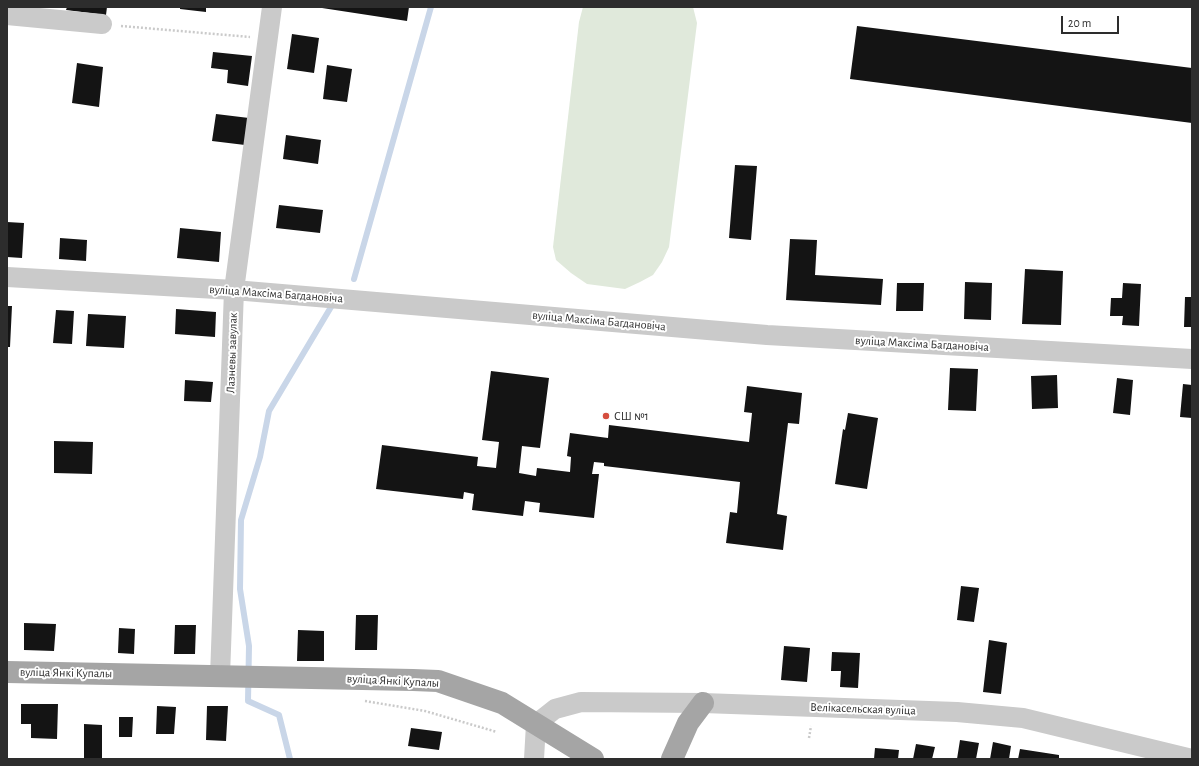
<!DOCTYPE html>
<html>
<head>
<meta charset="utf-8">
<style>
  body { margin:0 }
  #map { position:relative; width:1199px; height:766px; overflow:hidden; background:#fff; font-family:"Alegreya Sans",sans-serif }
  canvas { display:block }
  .frame { position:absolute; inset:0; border:8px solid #2d2d2d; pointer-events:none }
  .scale { position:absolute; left:1061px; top:16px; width:58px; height:18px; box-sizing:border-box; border:2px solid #2d2d2d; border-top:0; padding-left:5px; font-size:12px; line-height:14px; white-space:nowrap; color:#2d2d2d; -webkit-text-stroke:3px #fff; paint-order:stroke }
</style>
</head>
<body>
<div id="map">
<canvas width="1199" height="766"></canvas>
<div class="frame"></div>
<div class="scale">20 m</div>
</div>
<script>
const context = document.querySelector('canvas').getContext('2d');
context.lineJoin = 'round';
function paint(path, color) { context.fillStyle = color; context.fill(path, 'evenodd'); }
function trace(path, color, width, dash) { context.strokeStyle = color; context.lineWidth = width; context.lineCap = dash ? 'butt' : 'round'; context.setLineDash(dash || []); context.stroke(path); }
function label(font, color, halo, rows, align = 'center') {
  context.font = font + ' "Alegreya Sans",sans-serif'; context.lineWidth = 4; context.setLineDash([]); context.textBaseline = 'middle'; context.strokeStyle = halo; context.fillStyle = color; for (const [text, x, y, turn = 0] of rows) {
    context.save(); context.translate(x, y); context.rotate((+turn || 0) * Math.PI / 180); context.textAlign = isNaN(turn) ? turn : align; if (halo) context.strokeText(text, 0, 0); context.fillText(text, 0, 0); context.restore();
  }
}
paint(new Path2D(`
  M583,7H693L697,23L669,247L662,262L653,275L640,282L625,289L587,284L571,273L556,260L553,247L579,22Z`), '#e0e9db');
trace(new Path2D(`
  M354,279L431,7
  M290,759L279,715L248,701L249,646L240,589L241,520L260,457L269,411L334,302`), '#c9d6e8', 6);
paint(new Path2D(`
  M67,7H107L106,15L66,10Z
  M180,7H206V12L180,9Z
  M322,7H409L407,21L322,8Z
  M857,26L1192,68V123L850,79Z
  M292,34L319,38L314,73L287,69Z
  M213,52L252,56L248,86L227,83L228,70L211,68Z
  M77,63L103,67L99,107L72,103Z
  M327,65L352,69L347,102L323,99Z
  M216,114L249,118L245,145L212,141Z
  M286,135L321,140L318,164L283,159Z
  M735,165L757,166L751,240L729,238Z
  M279,205L323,210L320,233L276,228Z
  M7,222L24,223L22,258L7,257Z
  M180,228L221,232L219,262L177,258Z
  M60,238L87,240L86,261L59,259Z
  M790,239L817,240L815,275L883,279L881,305L786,300Z
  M1025,269L1063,271L1061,325L1022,324Z
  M965,282L992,283L991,320L964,319Z
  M897,283H924L923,311H896Z
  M1123,283L1141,284L1139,326L1122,325L1123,316H1110L1111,298H1122Z
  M1185,297H1192V327H1184Z
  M7,306H12L10,347H7Z
  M176,309L216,312L215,337L175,334Z
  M56,310L74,311L72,344L53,343Z
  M88,314L126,316L124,348L86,346Z
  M950,368L978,369L976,411L948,410Z
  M491,371L549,378L540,448L522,446L519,473L536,476L537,468L570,472L571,457L567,456L570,433L608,438L609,425L749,442L752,413L744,412L747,386L802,393L799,424L788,423L777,514L787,516L783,550L726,543L730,512L737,513L740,482L604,466V463L594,462L592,474H599L594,518L539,512L540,503L525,501L523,516L472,510L474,494L464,492L463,499L376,489L382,445L478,457L477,466L496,468L499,442L482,440Z
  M1057,375L1058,408L1032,409L1031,376Z
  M1117,378L1133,380L1130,415L1113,413Z
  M185,380L213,382L211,402L184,401Z
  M1183,384L1192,385V418L1180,417Z
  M848,413L878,418L867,489L835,484L843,429L845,430Z
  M54,441L93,442L92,474L54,473Z
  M961,586L979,588L974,622L957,620Z
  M356,615H378L377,650H355Z
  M24,623L56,624L54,651L24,650Z
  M175,625H196L195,654H174Z
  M119,628L135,629L134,654L118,653Z
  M298,630L324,631V661H297Z
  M989,640L1007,643L1001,694L983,692Z
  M784,646L810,648L807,682L781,680Z
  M832,652L860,653L858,688L840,687L841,671H831Z
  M21,704H58L57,739L31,738V724H21Z
  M157,706L176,707L174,734H156Z
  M207,706H228L226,741L206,740Z
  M119,717H133L132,737H119Z
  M84,724L102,725V759H84Z
  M411,728L442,732L439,750L408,746Z
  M960,740L979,743L976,759H957Z
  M993,742L1011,746L1009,759H990Z
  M916,744L935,747L932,759H913Z
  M875,748L899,750L898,759H874Z
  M1020,749L1059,755V759H1018Z`), '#141414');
trace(new Path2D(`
  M121,26L250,37
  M365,701L425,711L497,732
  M809,738L811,726`), '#cacaca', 2.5, [2, 2]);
trace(new Path2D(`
  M7,15L102,24
  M7,277L234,290L767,335L1192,359
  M220,676L234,290L272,7
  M534,759L536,724L555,709L581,702L703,703L957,712L1023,718L1192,759`), '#cacaca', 20);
trace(new Path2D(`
  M7,672L413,680L438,681L502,703L593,759
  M672,759L688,723L703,703`), '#a5a5a5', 22);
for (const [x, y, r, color] of [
  [606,416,4,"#d54d3e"]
]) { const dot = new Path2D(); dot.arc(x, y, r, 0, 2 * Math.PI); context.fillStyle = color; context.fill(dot); trace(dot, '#fff', 1.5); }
label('12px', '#2d2d2d', '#fff', [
  ["вуліца Максіма Багдановіча",276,294,4],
  ["вуліца Максіма Багдановіча",599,321,5],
  ["вуліца Максіма Багдановіча",922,344,3],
  ["Лазневы завулак",232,353,-88],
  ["вуліца Янкі Купалы",66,673,1],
  ["вуліца Янкі Купалы",393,681,3],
  ["Велікасельская вуліца",863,709,2]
]);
label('12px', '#2d2d2d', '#fff', [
  ["СШ №1",614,416]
], 'left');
</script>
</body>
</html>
